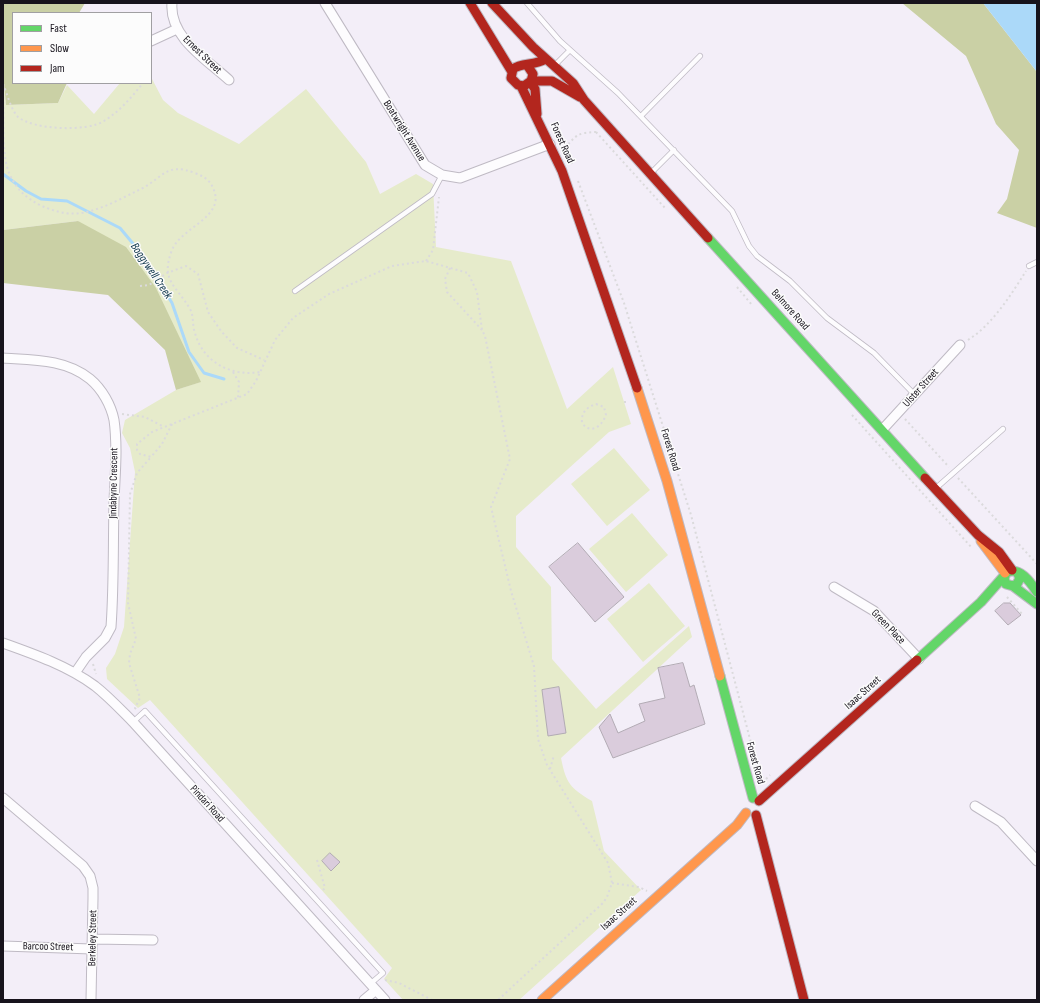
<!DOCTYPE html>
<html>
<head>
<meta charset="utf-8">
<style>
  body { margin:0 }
  #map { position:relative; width:1040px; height:1003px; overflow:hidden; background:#f3eef8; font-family:"Sofia Sans Condensed",sans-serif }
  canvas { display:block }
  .frame { position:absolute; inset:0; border:4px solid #17131c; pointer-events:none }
  .legend { position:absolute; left:12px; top:12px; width:140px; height:72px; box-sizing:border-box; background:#fcfcfc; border:1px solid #a09fa2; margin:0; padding:5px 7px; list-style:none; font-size:12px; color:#17131c }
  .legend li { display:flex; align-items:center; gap:8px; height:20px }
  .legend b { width:20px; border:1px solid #a09fa2 }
</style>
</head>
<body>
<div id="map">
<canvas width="1040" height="1003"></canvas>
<div class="frame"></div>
<ul class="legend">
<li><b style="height:5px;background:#63d668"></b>Fast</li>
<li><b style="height:5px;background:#ff974d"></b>Slow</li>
<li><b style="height:5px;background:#b3261e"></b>Jam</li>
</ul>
</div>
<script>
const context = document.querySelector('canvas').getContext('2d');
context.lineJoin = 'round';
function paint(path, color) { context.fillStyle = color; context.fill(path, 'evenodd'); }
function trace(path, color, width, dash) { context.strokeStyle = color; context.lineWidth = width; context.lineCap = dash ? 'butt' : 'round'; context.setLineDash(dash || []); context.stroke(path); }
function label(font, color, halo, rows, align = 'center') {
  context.font = font + ' "Sofia Sans Condensed",sans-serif'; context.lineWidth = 3; context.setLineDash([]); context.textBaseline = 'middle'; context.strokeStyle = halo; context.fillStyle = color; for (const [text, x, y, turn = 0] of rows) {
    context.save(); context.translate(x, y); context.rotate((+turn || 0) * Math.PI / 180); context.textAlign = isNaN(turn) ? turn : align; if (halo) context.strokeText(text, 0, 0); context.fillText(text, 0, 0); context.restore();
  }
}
paint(new Path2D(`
  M3,73L6,105L58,103L67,85L94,114L120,83H151V77L163,100L178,113L239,144L306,89L366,162L380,194L416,174L433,184L436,247L511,261L567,409L613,367L631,424L609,432L516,516V547L551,587L552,659L596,709L689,626L692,637L561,758C566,783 570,788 592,801L604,851L641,890L519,1000H403L384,979L392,968L150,700L138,708L107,679L106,668L115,654L124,627L135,472L130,448L122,433L125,420L176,390L200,382L78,221L3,230Z
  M614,448L650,490L607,526L571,484Z
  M632,513L668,555L626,592L589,549Z
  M649,583L685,626L643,662L607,619Z`), '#e6ebcb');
paint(new Path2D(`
  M3,3H85L79,13H13V83H67L58,103L6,105L3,73Z
  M902,3H983L1037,72V228L997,213L1007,199L1019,150L996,124L966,56Z
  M78,221L126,247L156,288L201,382L176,390L165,350L108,295L3,283V230Z`), '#cad0a5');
paint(new Path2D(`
  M983,3H1037V72Z`), '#abd9f9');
trace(new Path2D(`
  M3,174L26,191L41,199L67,201L120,228L145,258L172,303L189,352L204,373L224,379`), '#abd9f9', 3);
const building = new Path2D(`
  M578,543L624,597L595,622L549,567Z
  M1004,603H1010L1021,615L1008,625L995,611Z
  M683,663L690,687L694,685L705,724L613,758L599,727L610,714L618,733L645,721L639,704L665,698L658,668Z
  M559,687L566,733L548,736L542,690Z
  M330,853L340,862L331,871L322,861Z`);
paint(building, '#daccdc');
trace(building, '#b2abb4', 1);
const lane = new Path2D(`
  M527,3L560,41L618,93L732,211L749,246L757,256L790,281L827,318L874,353L915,395
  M554,66L570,50
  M641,116L700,56
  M651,173L674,150
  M1029,266L1037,262
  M295,291L432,194L442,175
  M935,489L1003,429
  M133,722L145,711L383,973L370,984`);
const street = new Path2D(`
  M172,3C169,37 206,59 229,80
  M325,3L425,165L442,175L460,178L550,144
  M151,41L177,29
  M3,358C33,360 66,359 90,379C102,389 111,405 114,420C118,447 115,475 114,502C113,544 114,585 111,627L105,638L86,657L75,673
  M882,430L960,345
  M834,587L874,611L919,659
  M3,643C34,654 68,666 95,686C109,697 120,709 133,722L385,1000
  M3,798L83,866L90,876L93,888V898L91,1000
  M975,806L1001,822L1037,861
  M93,939L153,940
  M3,946L92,949
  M364,1000L376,990`);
const fast = new Path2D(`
  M708,238L925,478
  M1017,572L1020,578L1017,584L1013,586L1006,584L1004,579L1006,573C1019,565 1031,583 1037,592
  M1013,586L1037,604
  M917,660L981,602L1004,576
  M720,676L753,798`);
const slow = new Path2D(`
  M637,388L667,481L720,676
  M981,541L1005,573
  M542,1000L737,825L746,813`);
const jam = new Path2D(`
  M470,3L512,72
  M492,3L533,47L573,83L584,100L708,238
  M527,65L533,74L531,81L524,86L518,85L511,78L513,69C522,62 535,66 545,59
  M531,81H552L580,97
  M530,82L535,89L537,114
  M521,86L562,171L637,388
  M925,478L978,535L999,552L1012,570
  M759,801L917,660
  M756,815L804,1000`);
trace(lane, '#bfbac4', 6);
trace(street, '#bfbac4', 11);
trace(fast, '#bfbac4', 11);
trace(slow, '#bfbac4', 11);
trace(jam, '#bfbac4', 11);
trace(new Path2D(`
  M3,84C7,93 11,110 18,117C34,130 87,132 104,121C120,111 131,98 143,83
  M3,92C5,113 1,150 8,170C14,187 25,198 42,206C55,212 72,216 86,212C105,208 124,197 141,189C164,177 166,162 195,173C203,176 210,180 213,188C227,217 181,227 172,250C160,281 176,285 190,309C194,316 192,325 195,333C203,362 231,377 260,372
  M596,132L665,208
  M565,148C577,134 578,133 596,132
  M566,148L572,164
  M578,181L624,303L691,515L760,777L766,779L770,775
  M426,261L433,250L439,197
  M450,268L445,279L447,292L482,330
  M140,286L149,285L167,273L186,266L198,274L208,312L221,331L237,348L264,360
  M737,287L752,305
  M968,340C992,325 1011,295 1026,271
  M233,372L239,382L238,398
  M624,402H626
  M596,404L604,407L606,415C602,426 591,435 582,423C581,412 587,407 596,404Z
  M122,414L145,417L164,427
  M852,415L972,548
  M905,419L949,467
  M172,424L162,444L151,457L140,454L137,450V444L152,432L247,394L256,381L275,340L293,318L329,294L392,266L426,261L468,273L477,292L482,330L485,336L510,459L491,507L511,591L534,666L538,739L547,765L608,863L612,883L607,897L603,903L498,1000
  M958,478L1037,564
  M1007,597L1022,614
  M93,664L96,674
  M136,709L135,708L140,698L129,663L130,654L136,639L128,603L130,494L137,473L151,457
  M550,769L554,755
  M317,860L325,888L323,890
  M612,883L639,887L647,891
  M385,980L399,983L432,1000`), '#dbdadc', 2, [2, 3]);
trace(lane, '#fdfcfe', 4.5);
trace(street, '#fdfcfe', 9);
trace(fast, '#63d668', 9);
trace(slow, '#ff974d', 9);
trace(jam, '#b3261e', 9);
label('11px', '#17131c', '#fcfcfc', [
  ["Ernest Street",202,55,44],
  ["Boatwright Avenue",404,131,58],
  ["Forest Road",562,143,66],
  ["Belmore Road",790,310,48],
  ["Ulster Street",921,388,-48],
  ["Forest Road",670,450,73],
  ["Jindabyne Crescent",114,483,-89],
  ["Green Place",888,627,46],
  ["Isaac Street",863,693,-42],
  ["Forest Road",755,763,74],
  ["Pindari Road",207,804,48],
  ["Isaac Street",619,914,-42],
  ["Berkeley Street",93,938,-89],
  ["Barcoo Street",48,947,1]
]);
label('italic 12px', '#10374c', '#fcfcfc', [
  ["Boggywell Creek",151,271,56]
]);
</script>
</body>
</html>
